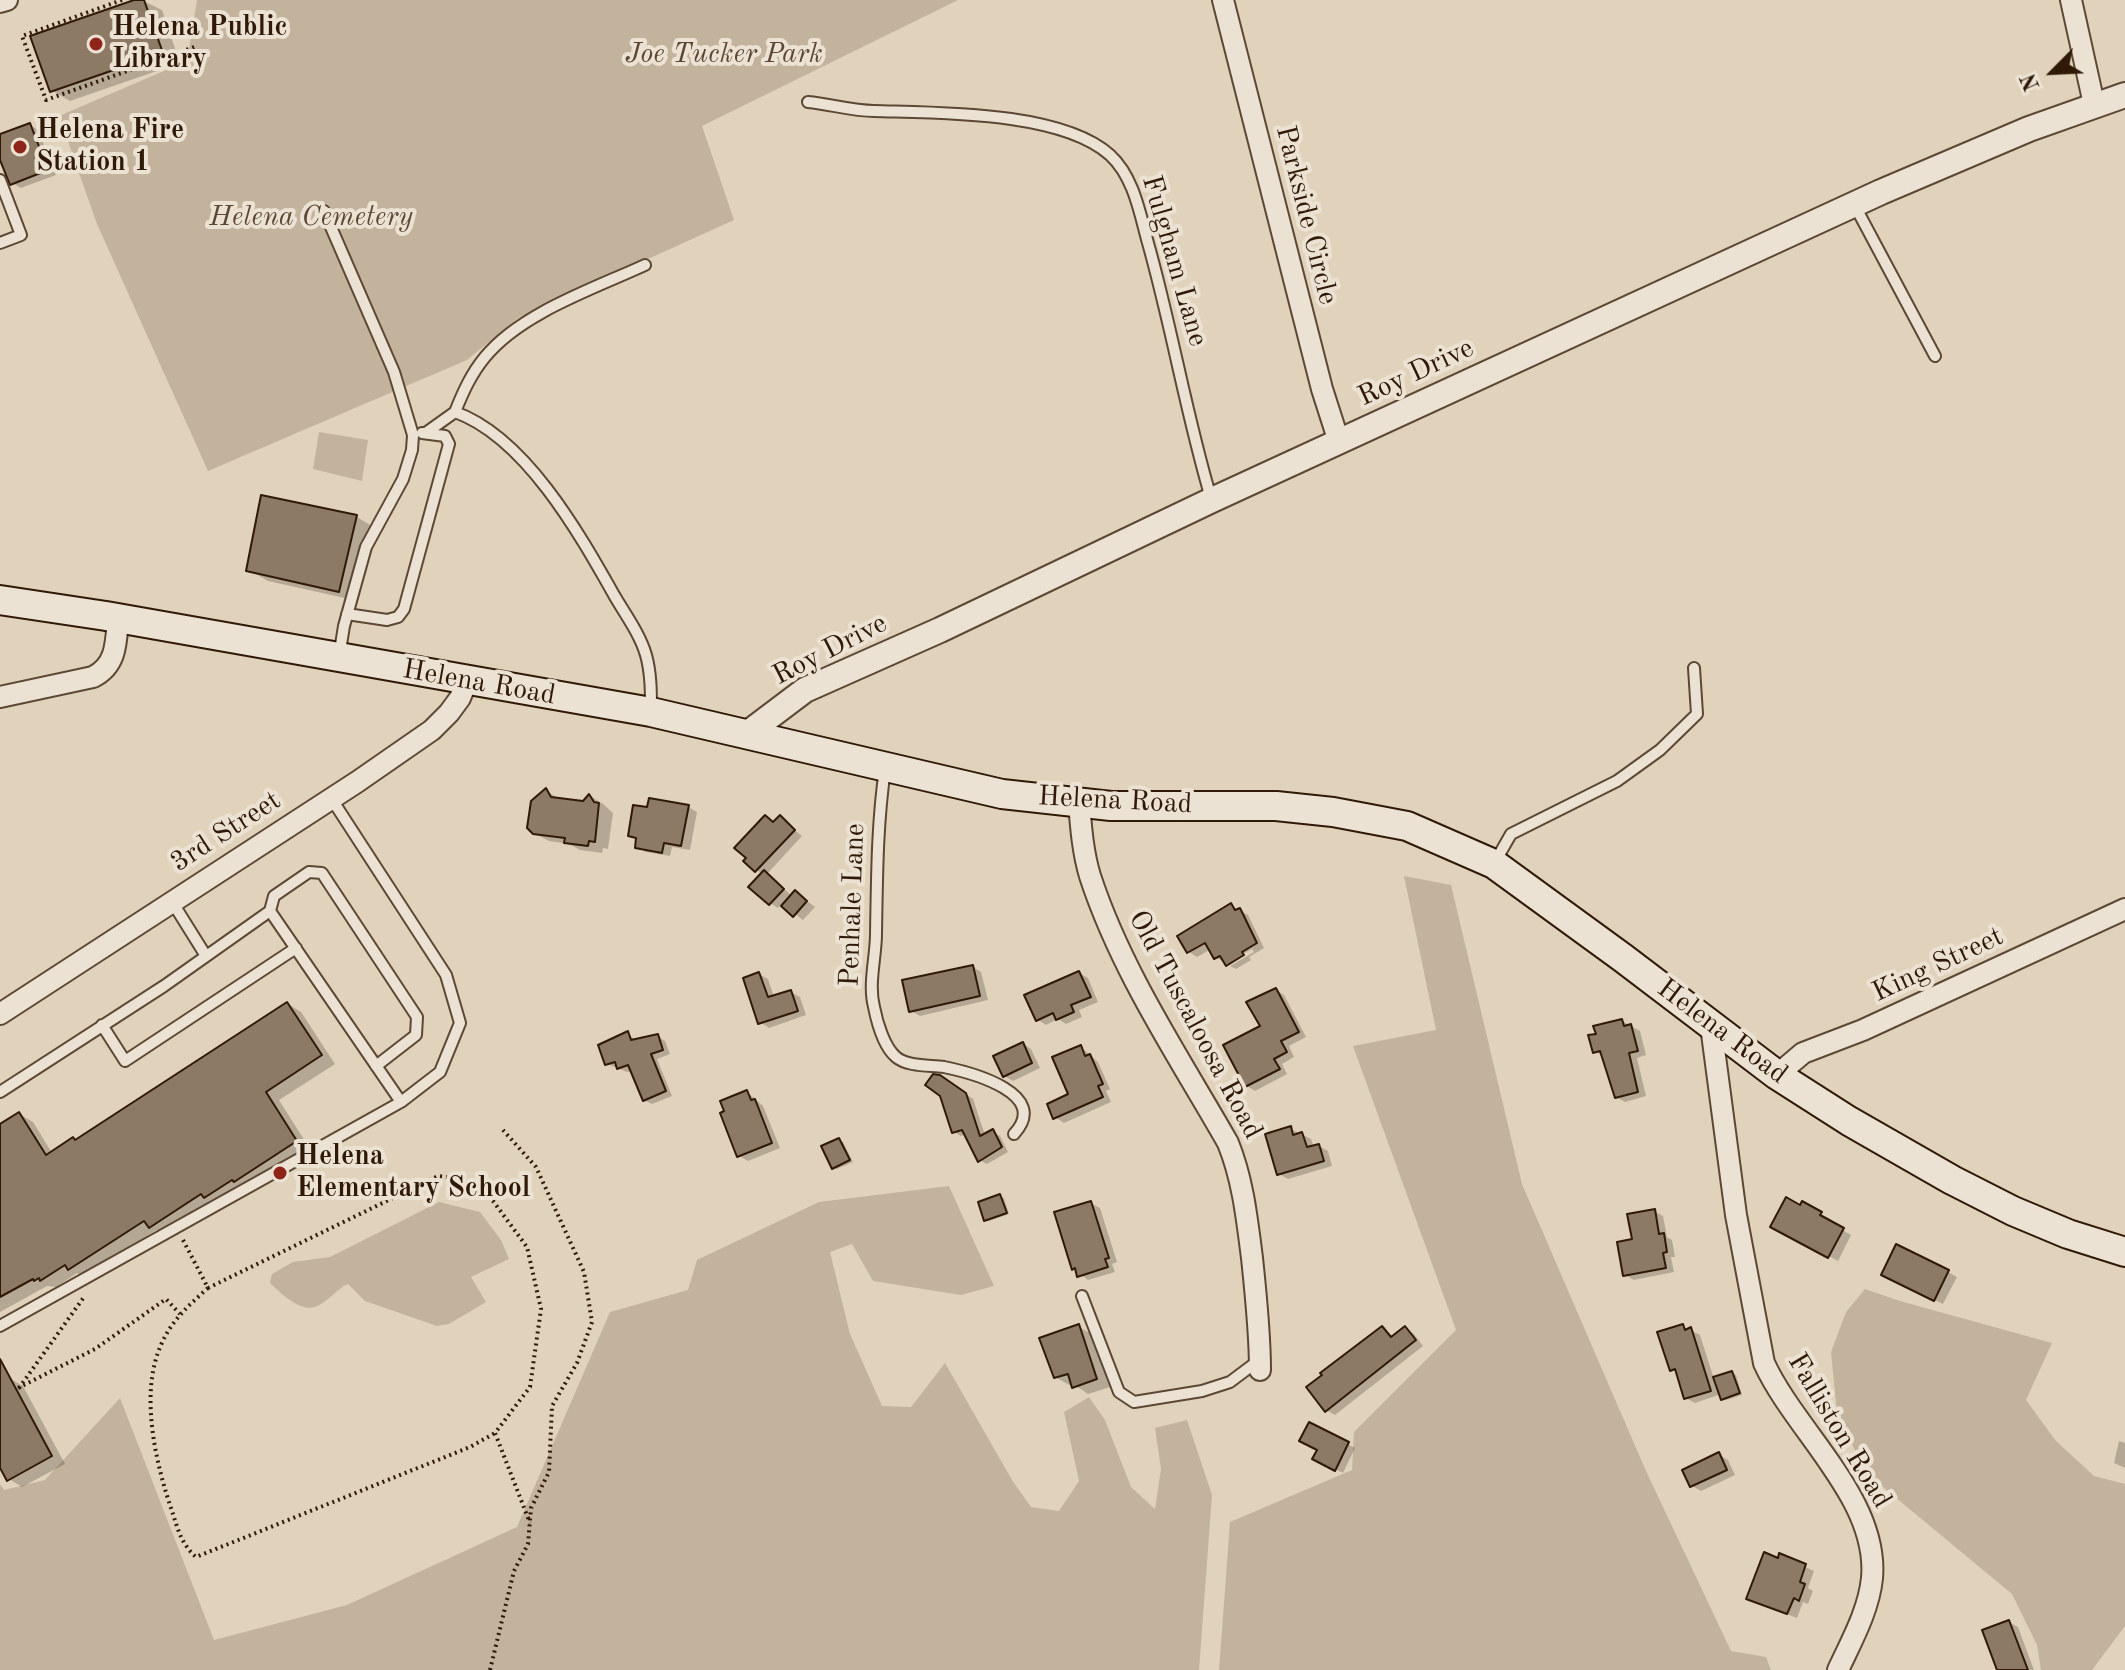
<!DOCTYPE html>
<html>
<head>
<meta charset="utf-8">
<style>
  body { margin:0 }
  #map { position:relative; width:2125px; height:1670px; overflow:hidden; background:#e1d3bb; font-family:"Old Standard TT",serif }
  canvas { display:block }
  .north { position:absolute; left:2013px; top:32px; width:80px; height:80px; -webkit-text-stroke:6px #ece2d3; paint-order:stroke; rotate:246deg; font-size:22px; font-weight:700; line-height:32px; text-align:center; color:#301907 }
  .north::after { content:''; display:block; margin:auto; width:28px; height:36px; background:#301907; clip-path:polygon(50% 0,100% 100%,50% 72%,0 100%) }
</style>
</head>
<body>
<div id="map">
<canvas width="2125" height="1670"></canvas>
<div class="north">N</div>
</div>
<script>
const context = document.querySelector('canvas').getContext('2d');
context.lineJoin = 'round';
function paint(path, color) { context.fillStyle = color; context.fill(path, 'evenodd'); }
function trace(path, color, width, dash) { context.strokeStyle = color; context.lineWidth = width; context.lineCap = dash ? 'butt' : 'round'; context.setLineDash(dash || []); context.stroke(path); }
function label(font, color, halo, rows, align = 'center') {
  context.font = font + ' "Old Standard TT",serif'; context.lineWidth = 8; context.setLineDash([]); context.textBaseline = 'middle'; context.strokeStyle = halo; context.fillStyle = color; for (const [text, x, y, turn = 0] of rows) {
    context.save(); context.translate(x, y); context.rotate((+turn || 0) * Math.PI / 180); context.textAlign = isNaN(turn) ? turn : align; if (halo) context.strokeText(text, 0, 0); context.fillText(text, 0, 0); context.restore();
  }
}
paint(new Path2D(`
  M197,0H958L702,126L734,220L518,318L467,360L208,471L97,224L59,116L187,61Z
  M319,432L368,440L362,481L313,469Z
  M1404,876L1451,885L1522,1184L1646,1471L1731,1651L1766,1657L1771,1670H1219L1230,1522L1352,1470L1354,1432L1456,1330L1353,1046L1436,1030Z
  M949,1186L994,1286L961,1295L873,1281L852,1244L830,1252L850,1334L882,1406L911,1407L945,1363L1012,1480L1031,1507L1059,1511L1079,1481L1064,1412L1089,1397L1105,1420L1131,1487L1155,1509L1161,1469L1155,1428L1187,1420L1212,1495L1199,1670H0V1484L4,1490L45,1480L120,1398L214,1640L347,1605L517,1527L610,1312L688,1290L697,1260L819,1202Z
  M439,1202L480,1212L501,1240L509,1259L471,1277L486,1302L449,1324L437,1326L365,1301L348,1284C336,1289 327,1303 315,1307C300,1312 280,1293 270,1283L272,1274L293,1262L330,1257Z
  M1865,1289L1900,1301L2052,1343L2026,1400L2056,1441L2094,1476L2125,1484V1626L2092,1670H2041L2037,1645L2012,1594L1866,1473L1837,1413L1831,1352L1846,1312Z`), '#c3b39c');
paint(new Path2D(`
  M141,0L162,10L180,63L70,101L51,90Z
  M30,125L38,130L56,175L21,188L12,183L0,153V136Z
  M262,497L357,517L375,528L358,601L268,581L249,570Z
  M546,791L560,799L584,803L590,796L603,804L613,813L608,849L603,848L602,853L580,850L569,844L549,841L534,833Z
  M688,807L697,812L690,850L672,847L670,856L646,852L637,847L638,840L630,835Z
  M766,817L775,823L780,818L802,836L767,874L792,896L795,892L815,907L803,920L782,904L778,908L770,903L762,874L746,861Z
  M1231,906L1248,915L1264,948L1249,957L1251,960L1236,969L1230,966L1254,952L1252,949L1229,962V966L1216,957L1211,949L1197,957L1189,952Z
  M973,967L981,972L988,1000L920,1016L911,1011Z
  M1079,973L1088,978L1098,1002L1079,1010L1082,1017L1066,1024L1058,1019L1046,1025L1037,1019Z
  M759,974L768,979L774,997L791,992L800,997L806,1015L769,1028L760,1022Z
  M1276,990L1284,995L1306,1037L1289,1046L1294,1057L1282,1064L1287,1074L1255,1091L1247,1086Z
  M288,1004L301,1012L335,1064L279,1100L310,1149L164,1235L156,1230L84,1277L77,1273L56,1287L47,1286L0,1312V1126L19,1114L33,1122L52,1153L76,1142Z
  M1622,1021L1640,1031L1646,1055L1637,1058L1646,1096L1625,1102L1616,1097L1604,1057L1595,1051L1598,1035Z
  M628,1034L637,1041L657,1036L665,1041L670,1054L657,1059L672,1096L652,1104L644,1100L632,1071L627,1072L607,1064Z
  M1023,1044L1031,1049L1040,1068L1013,1081L1004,1076Z
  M1081,1047L1098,1062L1110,1089L1106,1091L1111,1102L1064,1123L1055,1117L1071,1096Z
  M948,1081L973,1099L985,1135L993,1132L1000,1136L1008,1152L987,1164L979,1160L966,1134L961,1136L954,1132Z
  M747,1092L763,1106L780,1148L748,1161L739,1156Z
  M1291,1129L1311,1139L1314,1148L1319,1146L1328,1151L1332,1166L1288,1179L1279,1174Z
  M839,1140L843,1142L853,1162L837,1169L833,1167Z
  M1000,1196L1004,1198L1009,1214L989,1221L986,1219Z
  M1091,1203L1100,1208L1117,1262L1112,1264L1115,1272L1088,1280L1073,1268Z
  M1803,1204L1830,1219L1828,1222L1851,1235L1838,1261L1773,1226Z
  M1654,1211L1663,1216L1667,1237L1672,1240L1675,1257H1671L1674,1272L1634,1280L1625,1275Z
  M1948,1272L1957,1277L1943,1304L1893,1280Z
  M1682,1326L1700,1335L1714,1379L1732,1373L1736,1375L1742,1395L1726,1400L1721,1394L1695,1403L1686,1398L1678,1373L1672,1370Z
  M1079,1327L1093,1335L1110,1387L1088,1394L1073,1384L1069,1385L1055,1377Z
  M1382,1328L1394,1337L1405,1328L1414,1334L1423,1346L1335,1415L1326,1410Z
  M9,1378L23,1386L65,1464L22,1487L9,1479L0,1463V1383Z
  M1310,1425L1355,1448L1343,1473L1315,1459L1318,1453Z
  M2119,1441L2125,1443V1468L2114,1463Z
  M1719,1455L1728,1460L1735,1475L1701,1491L1692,1486Z
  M1781,1556L1814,1571L1808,1588L1813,1591L1808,1604L1803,1602L1797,1618L1757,1603Z
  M2009,1622L2018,1627L2034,1670H1999Z`), '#0003');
const building = new Path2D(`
  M134,0H144L163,53L50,92L30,36Z
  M30,123L48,170L10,185L0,160V134Z
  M261,495L357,515L339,592L246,571Z
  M546,788L551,797L583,801L589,794L594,802L599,803L595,842L589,841L588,846L564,843L565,838L533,834L527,828L531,801Z
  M649,798L689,805L681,846L664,843L662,853L635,848L636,838L628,836L633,805L647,807Z
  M765,815L773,822L780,815L795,830L755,872L743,861L746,858L734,848Z
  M764,870L784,889L769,905L748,887Z
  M795,890L807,901L793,917L781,906Z
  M1231,903L1235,910L1240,908L1257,943L1242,952L1244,955L1226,966L1220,956L1214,959L1205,943L1187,953L1177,936Z
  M973,965L980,996L909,1012L902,980Z
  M1079,971L1091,997L1071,1005L1074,1012L1056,1020L1053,1013L1036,1021L1024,995Z
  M759,972L768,997L791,990L798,1011L758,1024L743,978Z
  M1276,988L1299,1032L1281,1041L1287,1052L1274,1059L1280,1069L1245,1087L1223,1045L1260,1026L1246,1002Z
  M287,1002L322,1055L266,1092L297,1141L234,1182L232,1180L204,1198L201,1194L149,1228L144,1221L68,1270L65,1265L40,1281L39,1278L34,1281L33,1279L0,1297V1124L19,1112L46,1155L73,1137L75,1140Z
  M1622,1019L1624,1026L1631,1024L1638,1051L1629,1053L1638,1092L1615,1098L1600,1051L1593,1053L1588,1035L1596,1034L1593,1026Z
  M628,1031L631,1040L658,1034L663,1050L651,1054L666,1091L643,1101L628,1065L617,1069L615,1062L605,1065L598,1045Z
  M1023,1042L1032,1063L1003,1077L993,1056Z
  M1081,1045L1085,1056L1090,1054L1103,1084L1098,1086L1103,1097L1053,1119L1047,1104L1068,1094L1052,1057Z
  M933,1074L940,1075L966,1093L980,1136L993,1129L1002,1147L978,1162L962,1130L952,1133L940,1096L925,1085Z
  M747,1090L751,1100L755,1099L772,1143L737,1157L720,1113L724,1111L720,1101Z
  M1291,1126L1293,1135L1302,1132L1307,1147L1319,1144L1324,1161L1277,1175L1265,1134Z
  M839,1138L850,1160L832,1169L821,1146Z
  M1000,1194L1007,1213L984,1221L978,1202Z
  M1786,1197L1800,1205L1802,1201L1822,1212L1820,1215L1844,1228L1828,1258L1770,1227Z
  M1091,1201L1109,1258L1105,1259L1108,1267L1077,1277L1075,1268L1072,1270L1054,1212Z
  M1655,1209L1659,1234L1664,1233L1667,1252L1663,1253L1666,1268L1623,1276L1617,1242L1632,1239L1627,1214Z
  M1896,1244L1949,1270L1934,1301L1881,1275Z
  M1079,1324L1097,1379L1072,1388L1068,1374L1054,1378L1039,1338Z
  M1683,1324L1685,1330L1691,1327L1711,1391L1684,1399L1675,1369L1670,1371L1657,1332Z
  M1382,1326L1391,1337L1405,1326L1416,1340L1325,1412L1306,1387L1322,1375L1320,1373Z
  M0,1359L52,1456L7,1481L0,1468Z
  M1732,1371L1740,1393L1721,1400L1713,1377Z
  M1309,1422L1349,1442L1335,1471L1312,1459L1317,1450L1299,1441Z
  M1719,1452L1727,1470L1690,1487L1682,1470Z
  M1764,1552L1778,1558L1779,1553L1806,1564L1800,1582L1805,1584L1799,1601L1794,1598L1787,1614L1746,1599Z
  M2009,1620L2028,1670H1997L1982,1630Z`);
paint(building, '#8c7a65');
trace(building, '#301907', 2);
const service = new Path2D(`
  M808,102C830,104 852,111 874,111C938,113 1061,111 1110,155C1134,177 1140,214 1148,243C1172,328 1186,414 1211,498
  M0,180L21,235L0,243
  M1855,206L1935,356
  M324,211L394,372L413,435L412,450L403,479L366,547L344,626L339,657
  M455,412C463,392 471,374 485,357C521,313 593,289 645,265
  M427,432L455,412C525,437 579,533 614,595C625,614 640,634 646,655C651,673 651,692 651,710
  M347,614L387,620L398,617L404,609L449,444L445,436L422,433
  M885,769C877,824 877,879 876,934C876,957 868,984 874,1007C877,1022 884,1047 896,1057C908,1067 930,1065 944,1067C973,1073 1051,1094 1014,1134
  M1495,862L1511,834L1617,781L1660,750L1697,714L1694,668
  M171,900L206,956
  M102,1025L125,1061L296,948
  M376,1066L416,1035L417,1017L322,873L309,872L274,896L270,911L401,1102
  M0,1092L164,986L270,911
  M1082,1296L1119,1392L1134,1402L1202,1391L1230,1382L1258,1361
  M0,1326L401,1102L440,1072L460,1023L446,975L331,798`);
const minor = new Path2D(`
  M1223,0L1322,389L1339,442
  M2071,0L2094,104
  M0,2L7,0
  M0,697L93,677C117,665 116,642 118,618
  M1079,803C1081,828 1083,853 1090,876C1121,971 1179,1057 1228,1143C1243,1180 1247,1219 1252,1258C1256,1296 1260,1332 1260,1370
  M0,1014L357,782L432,730L449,713L460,698L467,681
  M1711,1026L1736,1215L1764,1363C1795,1431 1879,1499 1872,1578C1869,1610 1851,1642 1838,1670
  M1777,1075L1803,1053L1863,1030L2125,909`);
const tertiary = new Path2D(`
  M748,733L805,690L940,630L1212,500L1881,192L2029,129L2125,95`);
const secondary = new Path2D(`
  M0,600L106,616L651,712L1002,794L1111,806H1276L1333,812L1407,826L1494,864L1623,958L1777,1075L1849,1121L1952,1180L2013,1211L2068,1234L2125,1252`);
trace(service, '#5c4834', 14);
trace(minor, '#5c4834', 24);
trace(tertiary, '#5c4834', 28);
trace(secondary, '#301907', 32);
trace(new Path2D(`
  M122,0L22,36L46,100L197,46
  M183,1240L208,1288L438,1176L466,1180L493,1201L527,1247L541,1309L530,1387L495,1433L530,1523
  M208,1288C189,1305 171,1321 161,1345C139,1394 156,1465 173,1514C178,1530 182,1545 196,1557L470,1447L495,1433
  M18,1388L95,1349L166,1299L180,1314
  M19,1388L84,1297
  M490,1670L514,1571L528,1544L531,1508L549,1472L552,1406L577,1363L592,1322L584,1272L536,1167L503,1130`), '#301907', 4, [2, 4]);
trace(service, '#ece2d3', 10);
trace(minor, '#ece2d3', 20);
trace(tertiary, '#ece2d3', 24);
trace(secondary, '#ece2d3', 28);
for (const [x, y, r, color] of [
  [96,44,8,"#8f2418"],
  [20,147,8,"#8f2418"],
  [280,1173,8,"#8f2418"]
]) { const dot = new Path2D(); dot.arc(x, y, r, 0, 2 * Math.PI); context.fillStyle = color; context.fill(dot); trace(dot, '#ece2d3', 3); }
label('bold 28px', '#301907', '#ece2d3', [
  ["Helena Public",112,28],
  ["Library",112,60],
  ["Helena Fire",36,131],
  ["Station 1",36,163],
  ["Helena",296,1157],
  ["Elementary School",296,1189]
], 'left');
label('italic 28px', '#5c4734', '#ece2d3', [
  ["Joe Tucker Park",724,55],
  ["Helena Cemetery",311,218]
]);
label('28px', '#301907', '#ece2d3', [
  ["Parkside Circle",1306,215,76],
  ["Fulgham Lane",1174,261,74],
  ["Roy Drive",1416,373,-25],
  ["Roy Drive",830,650,-27],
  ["Helena Road",479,683,10],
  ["Helena Road",1115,801,3],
  ["3rd Street",226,832,-33],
  ["Penhale Lane",853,905,-88],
  ["King Street",1938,965,-25],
  ["Old Tuscaloosa Road",1195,1025,62],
  ["Helena Road",1722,1032,37],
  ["Falliston Road",1839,1431,59]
]);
</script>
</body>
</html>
